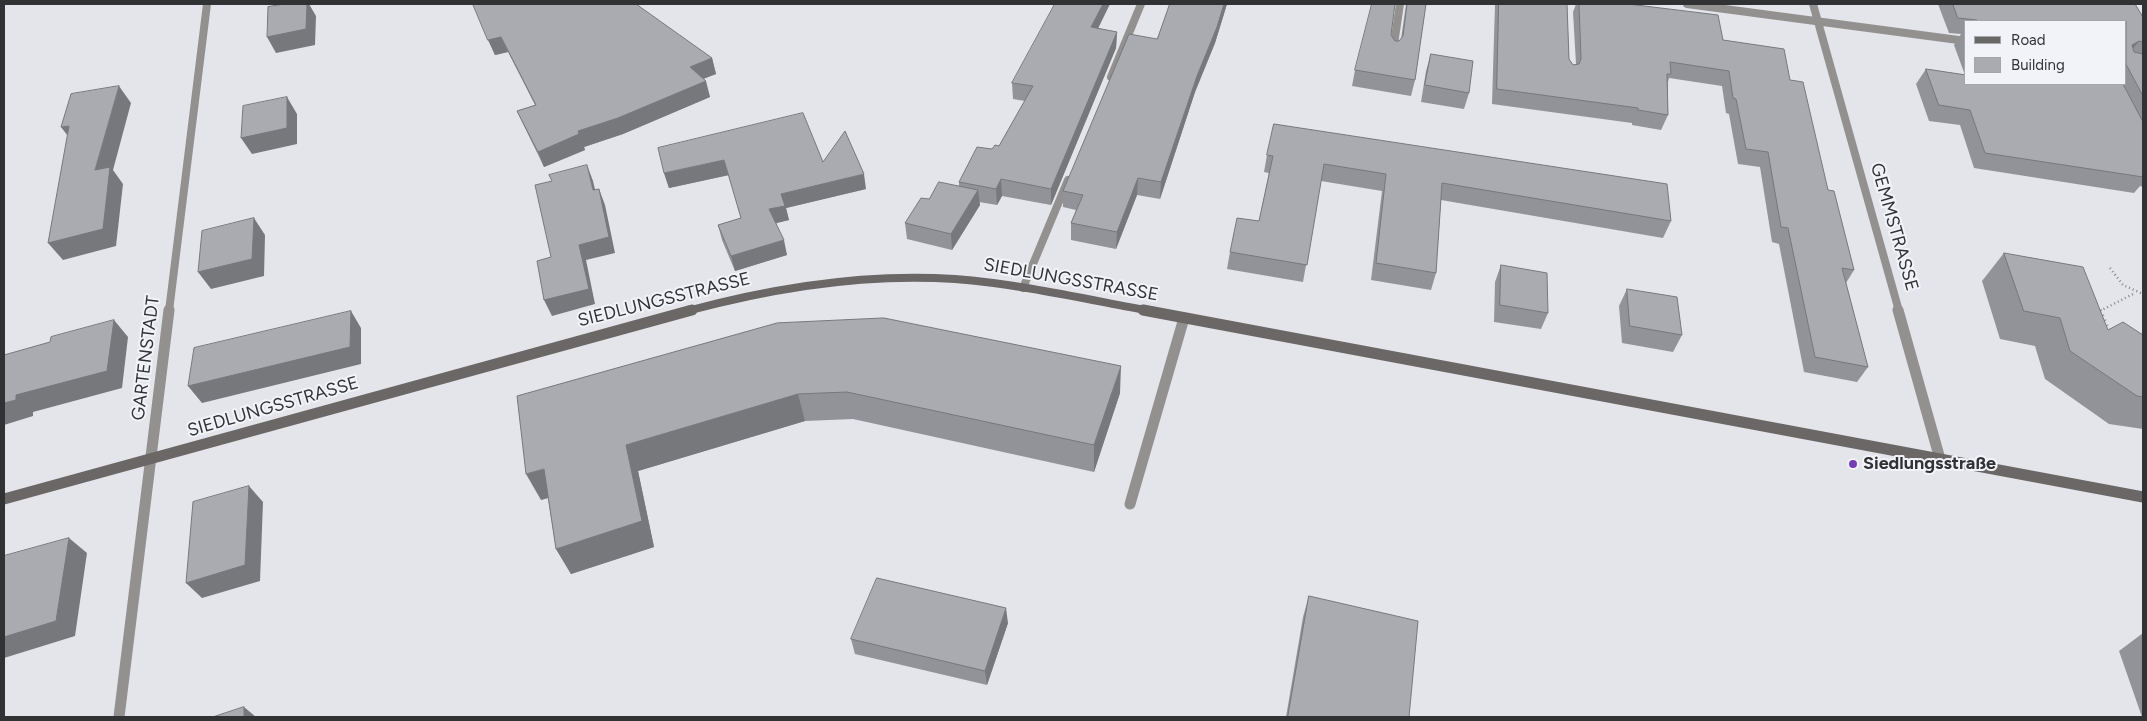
<!DOCTYPE html>
<html>
<head>
<meta charset="utf-8">
<style>
  body { margin:0 }
  #map { position:relative; width:2147px; height:721px; overflow:hidden; background:#e3e5eb; font-family:Figtree,sans-serif }
  canvas { display:block }
  .frame { position:absolute; inset:0; border:5px solid #313234; pointer-events:none }
  .legend { position:absolute; left:1964px; top:20px; width:162px; height:65px; box-sizing:border-box; background:#f1f3f9; border:1px solid #a4a6aa; margin:0; padding:6px 9px; list-style:none; font-size:15px; color:#313234 }
  .legend li { display:flex; align-items:center; gap:10px; height:25px }
  .legend b { width:25px; border:1px solid #a4a6aa }
</style>
</head>
<body>
<div id="map">
<canvas width="2147" height="721"></canvas>
<div class="frame"></div>
<ul class="legend">
<li><b style="height:6px;background:#6b6767"></b>Road</li>
<li><b style="height:14px;background:#aaabb1"></b>Building</li>
</ul>
</div>
<script>
const context = document.querySelector('canvas').getContext('2d');
context.lineJoin = 'round';
function trace(path, color, width, dash) { context.strokeStyle = color; context.lineWidth = width; context.lineCap = dash ? 'butt' : 'round'; context.setLineDash(dash || []); context.stroke(path); }
function paint(path, color) { context.fillStyle = color; context.fill(path, 'evenodd'); }
function label(font, color, halo, rows, align = 'center') {
  context.font = font + ' Figtree,sans-serif'; context.lineWidth = 4; context.setLineDash([]); context.textBaseline = 'middle'; context.strokeStyle = halo; context.fillStyle = color; for (const [text, x, y, turn = 0] of rows) {
    context.save(); context.translate(x, y); context.rotate((+turn || 0) * Math.PI / 180); context.textAlign = isNaN(turn) ? turn : align; if (halo) context.strokeText(text, 0, 0); context.fillText(text, 0, 0); context.restore();
  }
}
trace(new Path2D(`
  M2110,268L2123,285L2143,294
  M2100,311L2135,293`), '#85868a', 2.5, [1, 3]);
trace(new Path2D(`
  M2100,310L2108,329L2113,332`), '#85868a', 4, [1, 4.5]);
trace(new Path2D(`
  M1393,51L1400,4`), '#939090', 8);
trace(new Path2D(`
  M1130,504L1184,318`), '#939090', 11);
trace(new Path2D(`
  M1687,4L1966,41
  M1813,4L1899,311
  M1111,77L1141,4
  M1023,288L1068,180
  M169,311L207,4`), '#939090', 8);
trace(new Path2D(`
  M1898,310L1940,459
  M119,717L169,310`), '#939090', 11);
trace(new Path2D(`
  M687,311C772,288 866,273 955,279C1020,284 1085,299 1150,311`), '#6b6767', 8);
trace(new Path2D(`
  M1143,310L2143,497
  M4,499L692,310`), '#6b6767', 11);
paint(new Path2D(`
  M473,4L712,58L716,74L703,79L710,97L623,134L584,147L585,150L544,167L524,126L517,111L535,105L508,52L495,55Z
  M1170,4H1227L1215,43L1195,92L1160,199L1137,195L1116,249L1071,240V223L1076,210L1063,207V191L1157,39Z
  M1405,4H1426L1415,80L1411,96L1352,86L1355,70L1391,35L1395,41H1399L1401,39L1406,5Z
  M1495,4H1567L1569,59L1573,65L1576,64L1573,12L1576,4H1628L1723,40L1790,80L1828,190L1854,270L1846,283L1868,367L1857,382L1804,372L1779,244L1772,242L1760,167L1738,164L1729,114L1726,113L1722,86L1669,78L1668,82V115L1661,130L1632,125V123L1492,104Z
  M1938,4H2135L2143,17V187L2140,186L2134,193L1974,168L1960,125L1929,121L1916,84L1926,69L1965,75L1954,45L1961,34L1949,33ZM1966,21H2126V84H1966Z
  M1098,28L1117,32L1116,48L1051,205L1002,196L997,205L979,202L980,205L952,250L907,239L905,223L929,199L959,186V182L992,149L999,146L1025,101L1013,99L1012,83Z
  M1431,54L1469,93L1464,109L1421,102L1426,71Z
  M1274,124L1671,221L1663,238L1441,200L1436,273L1431,290L1371,280L1382,191L1321,181L1303,282L1227,269L1230,252L1259,221L1269,173L1264,172L1267,155Z
  M823,162L866,189L786,208L789,220L776,223L787,255L735,271L722,240L718,225L741,218L729,175L669,188L664,173Z
  M2004,253L2108,330L2143,335V429L2109,424L2045,379L2035,346L2000,339L1982,281Z
  M1501,265L1548,313L1541,329L1494,322L1495,282Z
  M1627,289L1682,335L1673,352L1622,343L1619,306Z
  M777,323L1120,393L1094,472L853,419L805,421L638,471L654,547L571,574L556,549L548,498L541,500Z
  M1309,596L1409,717H1286L1303,617Z
  M1008,623L987,685L855,654L851,639Z
  M2143,633V717H2142L2119,651Z`), '#929398');
paint(new Path2D(`
  M307,4H309L316,16L315,45L276,53L267,37Z
  M1103,4H1110L1091,43V27Z
  M1224,4H1227L1215,43L1195,92L1160,199L1161,182L1197,76Z
  M1117,32L1116,48L1051,205V189Z
  M501,37L508,52L495,55L488,40Z
  M2139,41L2127,56L2132,45Z
  M712,58L716,74L695,82L690,67Z
  M706,81L710,97L623,134L584,147L585,150L544,167L538,152L578,131Z
  M119,86L131,103L113,170L123,184L116,246L63,260L48,243L95,170Z
  M287,97L297,114V144L252,154L241,138Z
  M69,126L74,144L61,127Z
  M724,160L729,175L669,188L664,173Z
  M587,165L593,181L599,206L593,190Z
  M864,174L866,189L786,208L789,220L773,224L769,209L781,194Z
  M1138,178L1137,195L1116,249L1117,232Z
  M1001,179L1002,196L997,205L996,189Z
  M599,189L605,205L615,253L586,260L595,304L552,316L544,300Z
  M978,190L980,205L952,250L951,234Z
  M254,218L265,235L264,276L211,289L198,272Z
  M784,240L787,255L735,271L731,256Z
  M351,311L361,328V364L202,403L188,386Z
  M114,320L128,337L122,388L33,412V416L4,425V403Z
  M1121,366L1120,393L1094,472V445Z
  M798,394L805,421L638,471L654,547L571,574L556,549L626,445Z
  M544,469L558,495L541,500L526,474Z
  M249,486L263,502L260,581L202,598L186,583Z
  M69,538L87,553L75,636L4,658V637Z
  M1006,608L1008,623L987,685L985,671Z
  M244,707L256,717H244Z`), '#77787c');
const building = new Path2D(`
  M285,4H307L306,29L267,37L268,7Z
  M473,4H636L712,58L690,67L706,81L618,118L578,131L579,134L538,152L517,111L536,105L501,37L488,40Z
  M1055,4H1103L1091,27L1117,32L1051,189L1001,179L996,189L959,182L977,147L992,149L995,145L999,146L1033,86L1012,83Z
  M1170,4H1224L1217,27L1197,76L1161,182L1138,178L1117,232L1071,223L1083,195L1063,191L1129,34L1157,39Z
  M1372,4H1395L1391,35L1395,41H1399L1403,36L1407,4H1426L1415,80L1355,70Z
  M1499,4H1567L1569,59L1573,65L1579,64L1581,59L1579,4H1628L1718,15L1723,40L1784,49L1790,80L1803,82L1828,190L1834,191L1854,270L1842,268L1868,367L1815,357L1788,228L1781,227L1768,152L1746,149L1736,99L1733,98L1729,71L1670,62L1671,74H1667L1668,115L1638,110V108L1497,89Z
  M1953,4H2135L2143,17V42L2139,41L2132,45L2134,52L2143,54V96L2127,66L2126,65V21H1978L1977,20L1958,18Z
  M1431,54L1473,61L1469,93L1425,85Z
  M1926,69L1966,75V84H2123L2143,122V177L1985,153L1970,110L1939,105Z
  M119,86L95,170L110,167L103,229L48,243L69,126L61,127L71,94Z
  M287,97V128L241,138L243,106Z
  M803,113L823,162L845,131L864,174L781,194L785,206L769,209L784,240L731,256L718,225L741,218L724,160L664,173L658,148Z
  M1274,124L1667,184L1671,221L1442,183L1436,273L1376,263L1386,174L1324,164L1307,265L1230,252L1237,218L1259,221L1273,156L1267,155Z
  M587,165L593,190L599,189L609,237L579,245L589,289L544,300L537,261L551,257L535,185L552,181L549,175Z
  M939,182L978,190L951,234L905,223L921,198L929,199Z
  M254,218L252,259L198,272L202,231Z
  M2004,253L2083,267L2108,330L2123,322L2143,335V397L2137,396L2070,351L2060,318L2024,311Z
  M1501,265L1547,273L1548,313L1500,305Z
  M1627,289L1677,297L1682,335L1630,326Z
  M351,311L350,347L188,386L194,348Z
  M884,318L1121,366L1094,445L847,392L798,394L626,445L642,521L556,549L544,469L526,474L517,396L777,323Z
  M114,320L107,371L16,395V400L4,403V355L50,342L51,337Z
  M249,486L245,565L186,583L193,502Z
  M69,538L56,621L4,637V556Z
  M877,578L1006,608L985,671L851,639Z
  M1309,596L1418,621L1409,717H1288Z
  M244,707V717H213Z`);
paint(building, '#aaabb1');
trace(building, '#77787c', 1);
for (const [x, y, r, color] of [
  [1853,464,5,"#763eb4"]
]) { const dot = new Path2D(); dot.arc(x, y, r, 0, 2 * Math.PI); context.fillStyle = color; context.fill(dot); trace(dot, '#f1f3f9', 2); }
label('18px', '#313234', '#f1f3f9', [
  ["GEMMSTRASSE",1894,227,74],
  ["SIEDLUNGSSTRASSE",1071,280,10],
  ["SIEDLUNGSSTRASSE",664,300,-14],
  ["GARTENSTADT",146,358,-83],
  ["SIEDLUNGSSTRASSE",273,407,-16]
]);
label('bold 18px', '#313234', '#f1f3f9', [
  ["Siedlungsstraße",1863,464]
], 'left');
</script>
</body>
</html>
